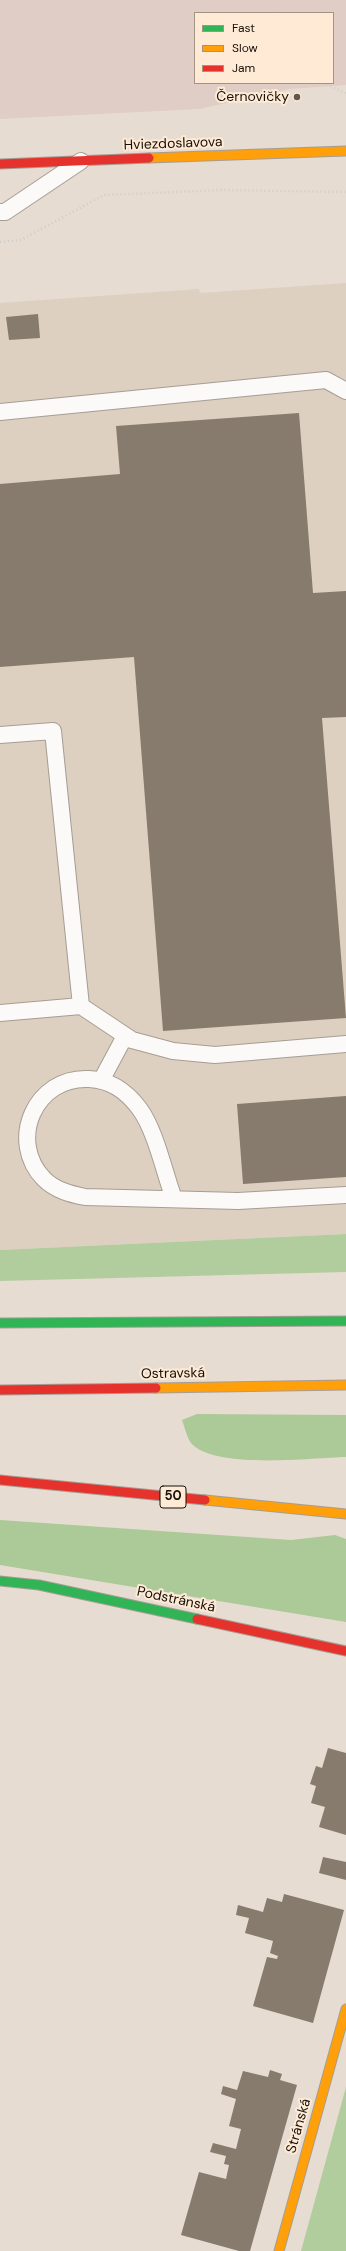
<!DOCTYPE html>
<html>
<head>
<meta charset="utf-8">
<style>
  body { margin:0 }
  #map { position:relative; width:346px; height:2251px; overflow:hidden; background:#e7dcd1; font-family:"DM Sans",sans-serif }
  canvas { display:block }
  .legend { position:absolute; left:194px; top:12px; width:140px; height:72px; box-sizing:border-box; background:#feead5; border:1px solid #a29383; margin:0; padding:5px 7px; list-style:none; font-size:12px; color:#171009 }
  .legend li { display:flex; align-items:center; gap:8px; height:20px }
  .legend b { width:20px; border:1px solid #a29383 }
</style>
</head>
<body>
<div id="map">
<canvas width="346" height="2251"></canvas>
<ul class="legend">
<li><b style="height:5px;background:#30b455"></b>Fast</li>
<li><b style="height:5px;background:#ff9f0a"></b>Slow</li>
<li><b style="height:5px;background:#e5322d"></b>Jam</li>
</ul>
</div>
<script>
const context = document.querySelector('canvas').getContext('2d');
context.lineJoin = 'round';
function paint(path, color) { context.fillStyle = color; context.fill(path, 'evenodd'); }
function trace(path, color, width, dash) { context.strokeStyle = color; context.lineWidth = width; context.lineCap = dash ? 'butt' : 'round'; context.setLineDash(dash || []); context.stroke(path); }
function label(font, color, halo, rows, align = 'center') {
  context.font = font + ' "DM Sans",sans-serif'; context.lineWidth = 4; context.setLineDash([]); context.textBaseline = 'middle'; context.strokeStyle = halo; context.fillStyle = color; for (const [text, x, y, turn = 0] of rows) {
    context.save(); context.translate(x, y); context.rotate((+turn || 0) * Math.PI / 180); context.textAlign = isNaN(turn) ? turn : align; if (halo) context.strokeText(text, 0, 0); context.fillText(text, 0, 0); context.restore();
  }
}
paint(new Path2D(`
  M0,0H346V85L289,89L199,109L0,119ZM195,13H333V83H195Z`), '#e0cdc5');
paint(new Path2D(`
  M346,283V1234L0,1250V303L199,289L200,293Z`), '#ddd0c0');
paint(new Path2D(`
  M346,1234V1272L0,1281V1250Z
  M346,2087V2251H301Z`), '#b1cd9e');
paint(new Path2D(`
  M197,1414L346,1415V1457C310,1458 219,1469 193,1445C187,1440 185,1427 182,1420Z
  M0,1520L291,1540L335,1535L346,1539V1622L0,1565Z`), '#acc998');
paint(new Path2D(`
  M38,314L40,338L9,340L6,317Z
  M299,413L313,593L346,591V717L322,718L346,1018L163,1031L134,657L0,667V484L120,474L116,426Z
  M346,1096V1177L243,1184L237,1104Z
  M328,1748L346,1753V1835L319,1827L325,1807L311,1803L316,1786L310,1784L316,1766L322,1768Z
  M323,1857L346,1862V1880L319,1873Z
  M284,1894L344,1910L313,2023L253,2006L267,1957L277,1959L278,1956L270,1953L273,1941L245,1933L249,1918L236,1915L238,1905L263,1912L267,1898L282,1902Z
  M270,2070L282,2074L280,2080L297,2085L250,2251H239L181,2235L199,2172L226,2179L229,2165L224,2164L226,2156L210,2152L213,2143L236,2149L241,2129L229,2126L236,2099L221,2094L223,2086L237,2090L243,2071L268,2077Z`), '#867b6d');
const lane = new Path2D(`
  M0,212H5L81,161
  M0,412L326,380L346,391
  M0,735L53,731L81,1006
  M0,1013L81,1006L132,1040L173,1051L215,1055L346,1044
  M102,1079L125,1036
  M174,1199C164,1172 156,1131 139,1108C126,1091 111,1080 89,1079C35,1076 7,1141 44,1179C55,1190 70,1194 85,1197L238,1201L346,1195`);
const fast = new Path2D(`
  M0,1323L346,1321
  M0,1581L39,1585L197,1619`);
const slow = new Path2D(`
  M149,158L346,151
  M156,1388L346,1385
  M205,1500L346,1514
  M279,2251L346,2009`);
const jam = new Path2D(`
  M0,164L149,158
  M0,1390L156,1388
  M0,1480L205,1500
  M197,1619L346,1651`);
trace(lane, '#a69d94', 18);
trace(fast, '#a69d94', 11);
trace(slow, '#a69d94', 11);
trace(jam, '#a69d94', 11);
trace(new Path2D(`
  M273,11V13
  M323,83L346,93
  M0,242L21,240L104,195L223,190L346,192`), '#cfccc9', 2.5, [1, 3]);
trace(lane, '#fbfaf8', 16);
trace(fast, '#30b455', 9);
trace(slow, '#ff9f0a', 9);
trace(jam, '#e5322d', 9);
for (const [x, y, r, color] of [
  [297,97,4,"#60574f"]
]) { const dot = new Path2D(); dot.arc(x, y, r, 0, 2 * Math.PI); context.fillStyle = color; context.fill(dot); trace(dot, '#feead5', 1.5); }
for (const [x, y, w] of [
  [173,1497,26]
]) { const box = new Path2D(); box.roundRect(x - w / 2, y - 11, w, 22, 3); context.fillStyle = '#feead5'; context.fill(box); trace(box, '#171009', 1); }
label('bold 13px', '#171009', null, [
  ["50",173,1497]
]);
label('14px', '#171009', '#feead5', [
  ["Černovičky",289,97]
], 'right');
label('14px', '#171009', '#feead5', [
  ["Hviezdoslavova",173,144,-2],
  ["Ostravská",173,1374,-1],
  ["Podstránská",176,1600,12],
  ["Stránská",299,2126,-74]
]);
</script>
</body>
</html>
